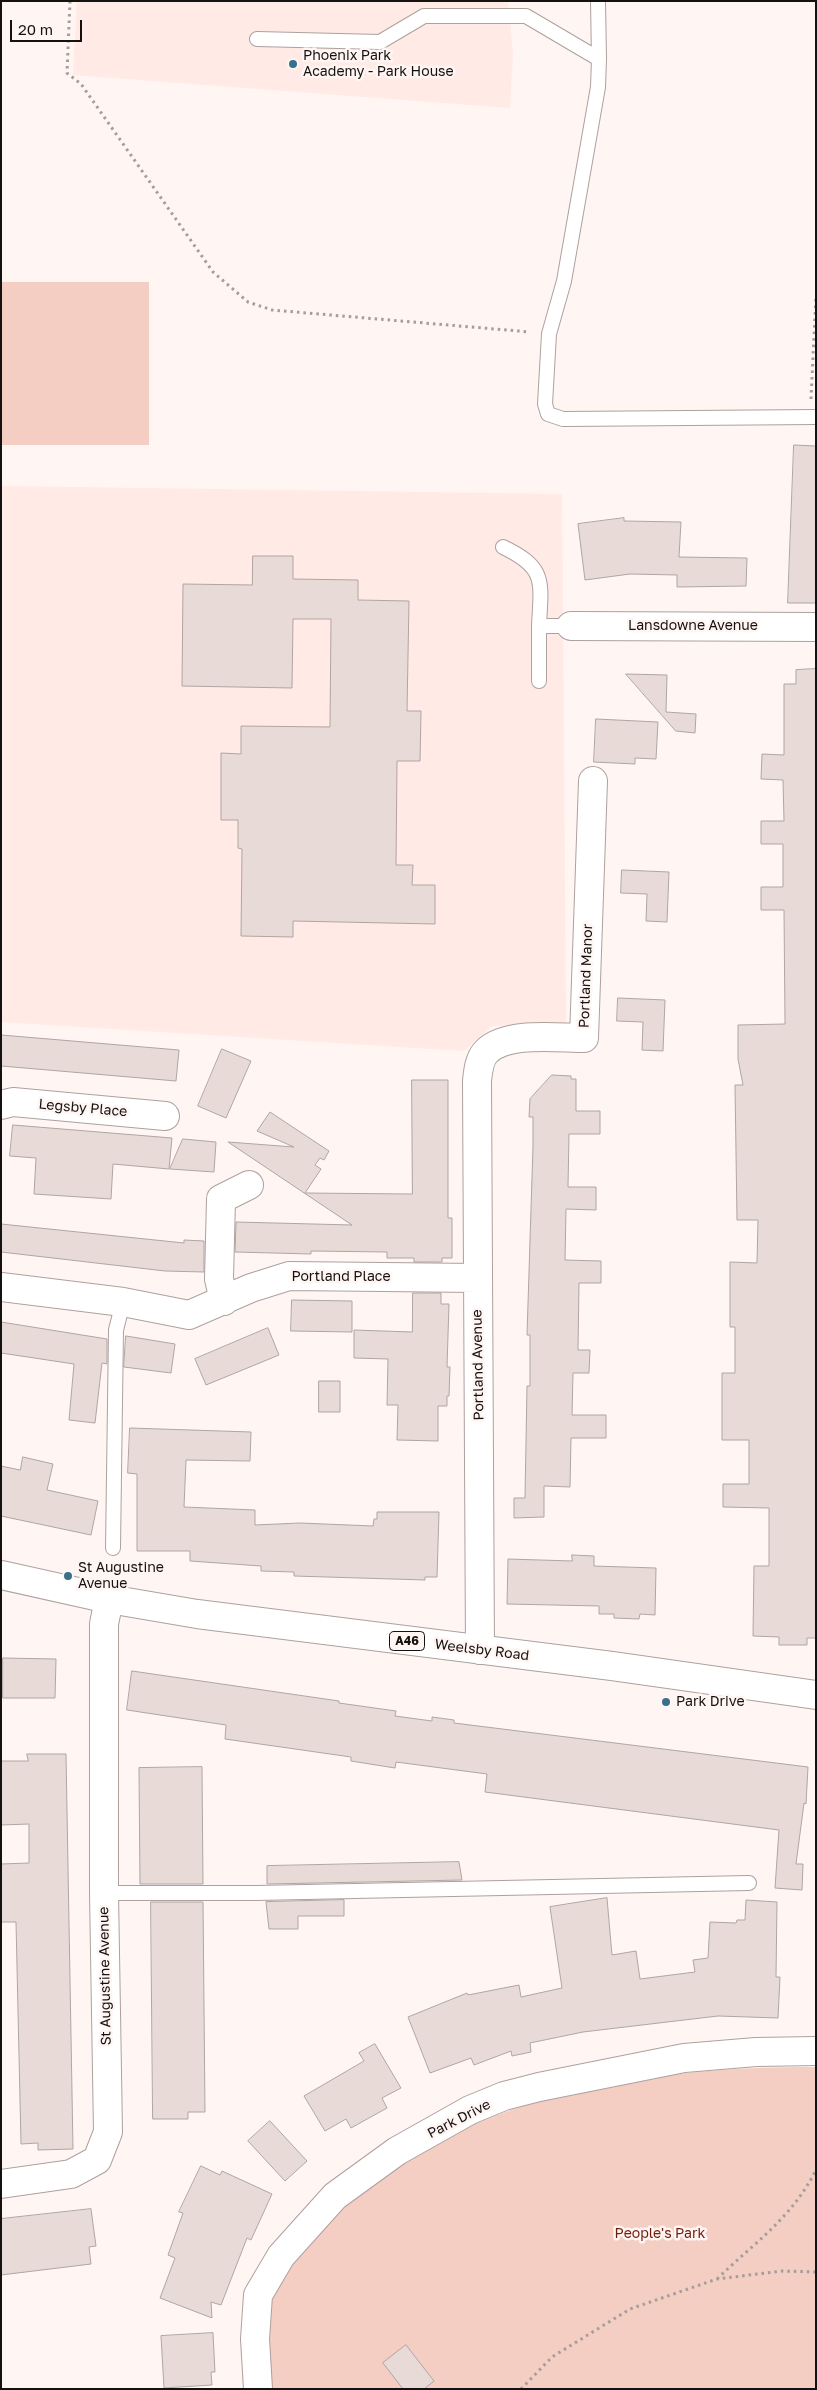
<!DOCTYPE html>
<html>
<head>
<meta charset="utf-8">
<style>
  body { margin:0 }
  #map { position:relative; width:817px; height:2390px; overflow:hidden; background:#fff5f3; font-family:"Golos Text",sans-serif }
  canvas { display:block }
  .frame { position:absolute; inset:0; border:2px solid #151110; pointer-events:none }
  .scale { position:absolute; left:10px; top:20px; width:72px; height:22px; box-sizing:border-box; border:2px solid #151110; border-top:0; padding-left:6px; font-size:15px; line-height:18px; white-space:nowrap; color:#151110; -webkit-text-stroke:4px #fff5f3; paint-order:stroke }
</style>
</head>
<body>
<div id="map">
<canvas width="817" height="2390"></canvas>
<div class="frame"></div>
<div class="scale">20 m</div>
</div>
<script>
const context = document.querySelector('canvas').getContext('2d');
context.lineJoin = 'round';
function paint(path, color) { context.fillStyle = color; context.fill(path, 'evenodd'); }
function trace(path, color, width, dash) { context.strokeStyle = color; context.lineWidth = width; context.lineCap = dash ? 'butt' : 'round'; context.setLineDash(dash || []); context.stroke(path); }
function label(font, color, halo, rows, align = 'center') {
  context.font = font + ' "Golos Text",sans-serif'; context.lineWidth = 5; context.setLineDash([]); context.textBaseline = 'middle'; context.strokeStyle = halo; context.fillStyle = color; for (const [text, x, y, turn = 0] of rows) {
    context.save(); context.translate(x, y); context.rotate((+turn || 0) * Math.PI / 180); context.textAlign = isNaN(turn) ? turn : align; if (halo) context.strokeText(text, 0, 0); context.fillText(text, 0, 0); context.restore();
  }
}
paint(new Path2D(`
  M77,1H508L513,53L510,108L73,75Z
  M1,486L562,494L566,1023L492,1026L464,1051L1,1022Z`), '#ffeae5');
paint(new Path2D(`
  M1,282H149V445H1Z
  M816,2067V2389H263C264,2371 262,2319 267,2306C285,2259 326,2219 366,2189C398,2165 434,2141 472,2125C578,2080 701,2066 816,2067Z`), '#f4cdc3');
const building = new Path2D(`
  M794,445L816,446V603H788Z
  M624,518V521L681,522L679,557L747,558L746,586L677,587V575L630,574L585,580L578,524Z
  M253,556H293V579L358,580V600L409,601L407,711H421L420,761H397L396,865H413L412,885H435V924L293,921V937L241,936L242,849L238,848V820H221V753L241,754V726L330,727L331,619H293L292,688L182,686L183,584L252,585Z
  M816,669V1638H807V1645H779V1637L753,1636L754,1566H769V1508L723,1507V1484H749V1440H722V1373H735V1327H730V1262L757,1263L758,1220H737L735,1085H743L738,1059V1025L785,1024L784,910H761V887H783V844H761V821H784L783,780L761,779L762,754L784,755V684H796V670Z
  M626,674L667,675L666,712L696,714L695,733L676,731Z
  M596,719L658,722L656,759L635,758V764L594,762Z
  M622,870L669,872L667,922L646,921L647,894L621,893Z
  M618,998L665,1000L663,1051L642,1050L643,1022L617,1021Z
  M1,1035L179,1050L176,1081L1,1066Z
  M222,1049L251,1061L226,1118L198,1106Z
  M552,1075L571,1076V1079H576V1111H600V1134H569L568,1187H596V1210L566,1209L565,1260L601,1261V1283H579L578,1350H590L589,1373H573L572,1415H606V1438H571L570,1487L544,1486V1517L514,1518V1498H525L527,1386H530V1335H527L533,1146V1117H529L530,1099Z
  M412,1080H448V1218H452V1258H442V1262H414V1258H387V1252L311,1251V1254L235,1252L236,1222L352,1225L228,1142L294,1147L257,1131L270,1112L329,1151L324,1160L320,1158L315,1165L321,1169L305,1193L412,1194Z
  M13,1125L172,1138L169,1169L113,1164L111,1199L34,1194L36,1158L10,1156Z
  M183,1139L216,1142L214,1172L170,1169Z
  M1,1224L184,1243V1240L204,1241V1272L165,1271L1,1252Z
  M413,1293H441V1304H449L447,1367H450L449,1396H447V1406H438V1441L397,1440L398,1405H387L388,1359L354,1358V1330L412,1332Z
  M292,1300L352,1301V1332L291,1331Z
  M1,1322L107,1339V1364L102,1363L95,1423L69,1420L74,1364L1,1353Z
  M268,1328L279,1355L206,1385L195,1359Z
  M126,1336L175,1344L171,1373L124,1367Z
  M319,1381H340V1412H319Z
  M130,1428L251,1432L250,1461L186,1460L184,1507L255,1510V1525L300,1523L373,1526L374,1519H377V1512H439L437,1577H425V1580L294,1576V1572L261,1571V1566L190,1561V1551H137V1474L128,1473Z
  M23,1457L53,1464L47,1490L98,1501L91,1535L1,1516V1466L20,1470Z
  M572,1555L594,1556V1566L656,1568L655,1615L640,1614L639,1619L614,1618V1614H599V1606L507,1604L508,1559L572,1561Z
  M3,1658L56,1659L55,1698H3Z
  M132,1671L339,1701V1703L396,1711L395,1716L432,1721V1717L454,1720V1723L808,1767L806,1804L804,1803L796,1864H803L802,1890L775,1888L779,1830L485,1792L487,1774L396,1762L395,1768L351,1761V1757L225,1739L226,1725L127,1710Z
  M27,1754H66L73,2149L38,2150V2143L21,2144L16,1922H1V1864L29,1863V1824L1,1825V1761H28Z
  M202,1767L203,1884H140L139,1768Z
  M459,1862L462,1880L267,1884V1866Z
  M607,1898L612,1955L636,1951L640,1979L695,1972L693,1960L708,1958L710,1922L736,1923L737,1920H745L746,1900L777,1902L776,1977H780L778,2018L718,2016L583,2032L530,2043L531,2052L512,2056L511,2051L474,2065L471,2058L430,2073L408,2017L467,1993L468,1995L519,1985L521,1997L562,1988L550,1907Z
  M344,1900V1916H298V1929H269L266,1902Z
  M151,1902H203L205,2112H188V2119H153Z
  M375,2044L401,2088L382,2098L387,2108L351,2128L346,2119L325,2131L304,2096L364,2061L359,2053Z
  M270,2121L307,2161L285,2181L248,2141Z
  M201,2166L220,2175L222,2171L272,2194L251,2240L247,2238L221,2305L211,2302L212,2318L160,2298L175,2258L168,2255L183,2213L179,2212Z
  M91,2209L96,2246L89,2247L91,2264L1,2275V2219Z
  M213,2333L215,2372H211L212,2385L164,2388L161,2336Z
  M406,2345L434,2381L424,2389H403L383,2363Z`);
paint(building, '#e7dad7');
trace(building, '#b1a5a3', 1);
const service = new Path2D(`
  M598,1L599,59
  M257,39L380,42L424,16H526L599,59L598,87L564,281L549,334L545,404L548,414L563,419L816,417
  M503,547C547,568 541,582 539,626
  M539,681V626H571
  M113,1548L116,1330L123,1302
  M104,1893H256L749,1883`);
const minor = new Path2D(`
  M571,626L816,627
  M1,1105L13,1102L165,1116
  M1,1287L123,1302L189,1315L251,1288L289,1276L477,1278
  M224,1301L219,1279L221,1199L249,1185
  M480,1650L477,1081C478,1072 479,1059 486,1052C506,1031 557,1038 584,1038L593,781
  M1,2184L71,2174L97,2160L108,2132L104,1893V1624L109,1599
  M258,2389L255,2339L258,2295L281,2256L335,2196L397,2151L470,2110L504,2096L539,2087L684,2058L756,2052L816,2051`);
const trunk = new Path2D(`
  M1,1575L109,1599L197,1614L612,1666L816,1695`);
trace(service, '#ada19e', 16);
trace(minor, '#ada19e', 30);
trace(trunk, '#ada19e', 30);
trace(new Path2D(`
  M70,1L67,73L81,84L213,272L248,302L272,310L530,332
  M811,399L816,295
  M717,2279C755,2242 791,2219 816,2170
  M521,2389L552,2357L630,2309L717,2279L782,2271L816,2272`), '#a49d9b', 3, [2.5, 4]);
trace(service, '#fff', 14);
trace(minor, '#fff', 28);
trace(trunk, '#fff', 28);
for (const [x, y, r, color] of [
  [293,64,5,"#39718c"],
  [68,1576,5,"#39718c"],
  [666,1702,5,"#39718c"]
]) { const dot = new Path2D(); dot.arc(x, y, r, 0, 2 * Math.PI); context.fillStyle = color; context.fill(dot); trace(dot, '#fff5f3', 2); }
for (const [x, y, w] of [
  [407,1641,35]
]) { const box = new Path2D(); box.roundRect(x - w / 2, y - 9.5, w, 19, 4); context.fillStyle = '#fff5f3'; context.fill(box); trace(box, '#151110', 1); }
label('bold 12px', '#151110', null, [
  ["A46",407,1641]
]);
label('14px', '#151110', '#fff5f3', [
  ["Phoenix Park",303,56],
  ["Academy - Park House",303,72],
  ["St Augustine",78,1568],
  ["Avenue",78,1584],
  ["Park Drive",676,1702]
], 'left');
label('14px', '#151110', '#fff5f3', [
  ["Lansdowne Avenue",693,626],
  ["Portland Manor",586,976,-88],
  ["Legsby Place",83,1108,5],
  ["Portland Place",341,1277],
  ["Portland Avenue",478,1365,-91],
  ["Weelsby Road",482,1650,7],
  ["St Augustine Avenue",105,1976,-91],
  ["Park Drive",459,2119,-27]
]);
label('14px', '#701d0b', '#fff5f3', [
  ["People's Park",660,2234]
]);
</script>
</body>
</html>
